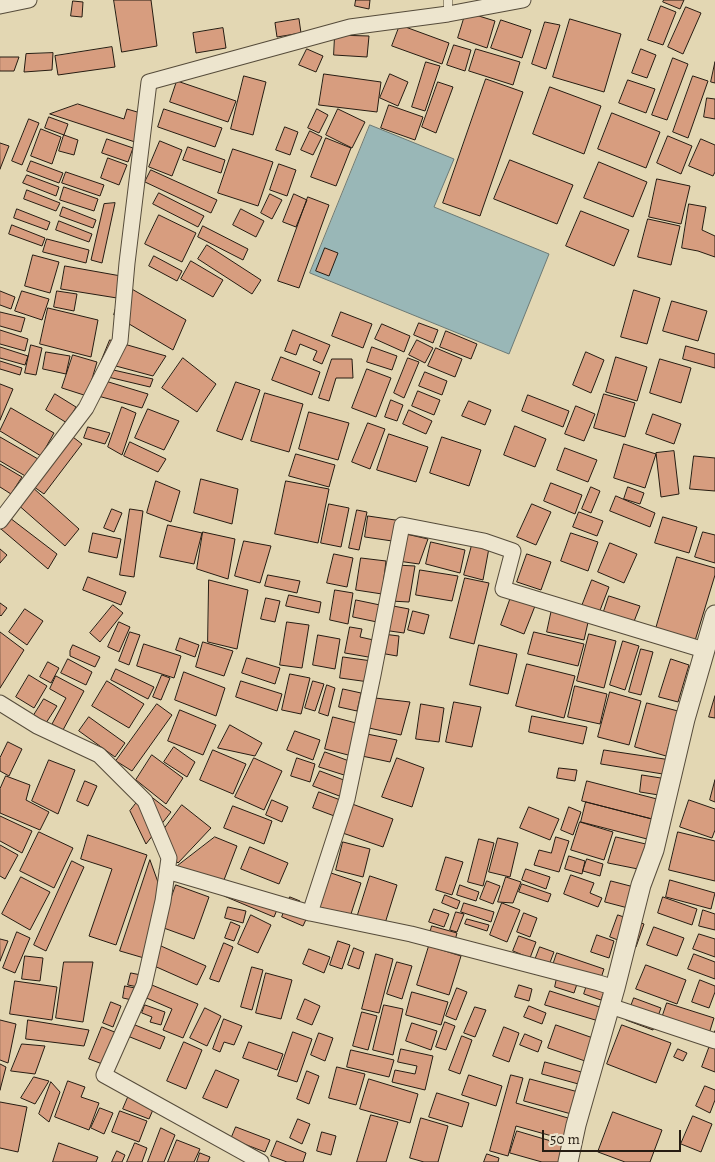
<!DOCTYPE html>
<html>
<head>
<meta charset="utf-8">
<style>
  body { margin:0 }
  #map { position:relative; width:715px; height:1162px; overflow:hidden; background:#e3d7b3; font-family:Alegreya,serif }
  canvas { display:block }
  .scale { position:absolute; left:542px; top:1130px; width:139px; height:22px; box-sizing:border-box; border:2px solid #261c12; border-top:0; padding-left:6px; font-size:15px; line-height:18px; white-space:nowrap; color:#261c12; -webkit-text-stroke:4px #ede5ce; paint-order:stroke }
</style>
</head>
<body>
<div id="map">
<canvas width="715" height="1162"></canvas>
<div class="scale">50 m</div>
</div>
<script>
const context = document.querySelector('canvas').getContext('2d');
context.lineJoin = 'round';
function paint(path, color) { context.fillStyle = color; context.fill(path, 'evenodd'); }
function trace(path, color, width, dash) { context.strokeStyle = color; context.lineWidth = width; context.lineCap = dash ? 'butt' : 'round'; context.setLineDash(dash || []); context.stroke(path); }
const water = new Path2D(`
  M370,125L454,159L434,207L549,254L509,354L310,273Z`);
paint(water, '#99b7b7');
trace(water, '#6b7975', 1);
const building = new Path2D(`
  M114,0H151L157,46L122,52Z
  M356,0H370L369,9L355,6Z
  M664,0H684L680,9L663,2Z
  M73,1L83,2L82,17L71,16Z
  M661,6L676,12L663,45L648,40Z
  M686,7L701,13L683,54L668,47Z
  M466,12L495,21L487,48L458,38Z
  M299,19L301,33L277,37L275,23Z
  M570,19L621,34L604,92L553,77Z
  M501,20L531,30L522,58L491,48Z
  M545,22L560,25L546,69L532,64Z
  M400,25L449,43L442,64L392,46Z
  M223,28L226,48L196,53L193,33Z
  M335,35L369,36L367,57L334,55Z
  M454,45L471,50L465,71L447,65Z
  M112,47L115,67L58,75L55,56Z
  M307,49L323,56L316,72L299,65Z
  M476,49L520,62L513,85L469,71Z
  M641,49L656,55L647,78L632,73Z
  M53,53L52,70L24,72L26,54Z
  M0,57H19L14,71H0Z
  M673,58L688,64L667,120L652,115Z
  M426,62L440,66L425,111L412,107Z
  M715,62V83L711,82Z
  M324,74L381,82L377,112L319,105Z
  M390,74L408,82L398,106L380,98Z
  M244,76L266,82L253,135L231,129Z
  M693,76L708,81L688,138L673,132Z
  M486,79L523,92L480,216L443,203Z
  M628,80L655,89L646,113L619,103Z
  M177,81L236,101L228,122L170,102Z
  M438,82L453,87L436,133L422,127Z
  M550,87L601,106L584,154L533,134Z
  M707,98L715,99V119L704,117Z
  M78,104L124,119L127,109L144,114L135,142L50,114Z
  M389,105L423,117L415,140L381,128Z
  M164,109L222,128L215,147L158,127Z
  M317,109L328,115L319,133L308,128Z
  M338,109L365,122L352,148L326,135Z
  M612,113L660,132L646,168L598,149Z
  M49,117L68,124L64,135L45,128Z
  M29,119L39,123L22,165L12,161Z
  M285,127L298,132L290,155L276,150Z
  M41,129L61,137L52,164L31,156Z
  M310,131L322,137L313,155L301,150Z
  M64,135L78,140L74,155L59,151Z
  M668,136L692,146L681,174L657,163Z
  M326,138L351,148L336,186L311,177Z
  M107,139L133,148L128,162L102,153Z
  M701,139L715,145V172L713,176L689,166Z
  M160,141L182,150L172,176L149,167Z
  M0,143L9,146L0,169Z
  M188,147L225,160L221,173L183,160Z
  M233,149L273,162L258,206L218,193Z
  M108,158L127,165L119,185L101,178Z
  M510,160L573,185L557,224L494,199Z
  M31,161L63,173L59,183L27,171Z
  M599,162L647,182L633,217L584,198Z
  M279,164L296,170L287,196L270,190Z
  M151,170L217,200L211,213L145,182Z
  M66,172L104,185L100,196L62,183Z
  M27,175L59,187L56,196L23,183Z
  M657,179L690,186L681,224L649,217Z
  M64,187L98,199L94,211L60,200Z
  M27,190L60,203L56,211L24,199Z
  M159,193L204,216L198,227L153,204Z
  M270,194L282,200L272,219L261,213Z
  M294,194L307,200L296,227L283,222Z
  M308,197L329,205L299,288L278,281Z
  M115,203L102,263L91,260L104,204Z
  M689,204L706,207L702,230L715,236V257L698,251L682,248Z
  M63,207L96,220L93,228L60,216Z
  M17,209L50,222L47,230L14,218Z
  M241,209L264,221L256,237L233,225Z
  M581,211L629,230L614,266L566,246Z
  M159,215L196,233L182,262L145,244Z
  M648,219L680,226L671,265L638,257Z
  M59,221L92,234L89,242L56,230Z
  M12,225L45,238L42,246L9,234Z
  M203,226L248,249L243,260L198,237Z
  M47,239L89,250L86,263L43,252Z
  M207,245L261,280L252,294L198,259Z
  M325,248L338,253L329,276L316,271Z
  M33,255L59,262L50,293L25,286Z
  M154,256L182,271L177,281L149,266Z
  M191,261L223,280L213,297L181,279Z
  M65,266L121,276L117,298L61,289Z
  M123,284L186,320L173,350L114,315Z
  M634,290L660,298L647,344L621,337Z
  M0,291L15,297L11,309L0,305Z
  M22,291L49,299L42,320L15,311Z
  M57,291L77,294L74,311L54,307Z
  M672,301L707,311L698,341L663,331Z
  M48,308L98,320L91,357L40,344Z
  M0,312L25,318L21,332L0,326Z
  M341,312L372,324L363,348L332,336Z
  M419,323L438,330L433,343L414,335Z
  M382,324L410,336L404,352L375,339Z
  M0,330L28,339L25,351L0,344Z
  M293,330L330,345L322,364L313,360L317,351L300,344L296,355L285,351Z
  M446,331L477,344L471,359L440,347Z
  M110,340L166,356L153,376L101,362Z
  M417,340L433,348L425,363L409,355Z
  M31,345L42,348L36,375L25,373Z
  M686,346L715,354V368L683,359Z
  M0,347L28,356L25,365L0,358Z
  M372,347L397,356L392,370L367,362Z
  M436,348L462,359L455,377L428,366Z
  M46,352L70,356L66,374L43,369Z
  M586,352L604,360L591,393L573,385Z
  M73,355L97,362L87,396L62,388Z
  M281,357L320,372L312,395L272,380Z
  M616,357L647,367L637,401L606,392Z
  M183,358L216,384L197,412L162,388Z
  M408,358L419,362L404,398L394,393Z
  M332,359H352L353,378H336L329,401L319,398Z
  M660,359L691,368L681,403L650,393Z
  M0,361L22,368L20,375L0,369Z
  M109,369L153,379L150,387L108,377Z
  M367,369L391,378L376,417L352,408Z
  M425,372L447,381L442,395L419,386Z
  M102,380L148,394L142,408L98,396Z
  M236,382L260,390L242,440L217,431Z
  M0,384L13,389L0,420Z
  M418,391L440,400L434,415L412,406Z
  M265,393L303,404L289,452L251,441Z
  M55,394L76,407L67,423L46,410Z
  M604,394L635,403L625,437L594,428Z
  M528,395L569,411L563,427L522,411Z
  M391,400L403,405L397,421L385,417Z
  M469,401L491,410L485,425L462,416Z
  M576,406L595,414L584,441L565,434Z
  M122,407L136,413L122,455L108,447Z
  M11,408L54,433L41,456L0,431Z
  M148,409L179,421L164,450L135,438Z
  M409,410L432,421L426,434L403,424Z
  M309,412L349,423L338,460L299,449Z
  M653,414L681,424L674,444L646,434Z
  M368,423L385,429L370,469L352,462Z
  M515,426L546,439L535,467L504,455Z
  M88,427L110,433L105,444L84,438Z
  M69,434L82,444L44,494L30,484Z
  M389,434L428,447L416,482L377,470Z
  M0,437L38,459L27,477L0,461Z
  M442,437L481,450L469,486L430,473Z
  M130,442L166,459L158,472L124,456Z
  M624,444L656,454L645,488L614,478Z
  M565,448L597,460L588,482L557,470Z
  M674,451L679,494L661,497L656,453Z
  M296,454L335,465L329,487L289,476Z
  M694,456L715,458V491L690,489Z
  M0,464L22,477L11,494L0,487Z
  M201,479L238,489L232,524L194,513Z
  M156,481L180,491L171,522L147,513Z
  M286,481L329,489L318,543L275,534Z
  M551,483L582,495L575,514L544,501Z
  M31,486L79,529L65,546L16,503Z
  M591,487L600,491L591,513L582,509Z
  M628,487L644,493L640,504L624,499Z
  M616,496L655,513L650,527L610,511Z
  M329,504L349,508L341,547L321,543Z
  M532,504L551,512L536,545L517,537Z
  M112,509L122,513L114,532L104,528Z
  M130,509L143,511L134,577L120,575Z
  M357,510L367,512L359,550L349,548Z
  M579,512L603,521L597,536L573,527Z
  M368,516L402,521L399,542L365,537Z
  M663,517L697,527L689,553L655,543Z
  M10,518L57,554L48,569L1,529Z
  M168,525L202,533L194,564L160,557Z
  M203,532L235,539L228,579L197,569Z
  M703,532L715,535V563L695,557Z
  M93,533L121,539L117,558L89,552Z
  M571,533L598,542L588,571L561,561Z
  M406,534L428,539L419,564L398,561Z
  M244,541L271,546L260,583L235,576Z
  M431,542L465,550L460,573L426,564Z
  M610,543L637,554L624,583L598,572Z
  M472,545L489,548L483,580L464,575Z
  M0,549L7,555L0,563Z
  M334,554L353,558L347,587L327,583Z
  M527,554L551,562L541,590L517,582Z
  M677,557L715,568V575L694,644L655,632Z
  M361,558L386,561L382,594L356,590Z
  M396,565L415,566L409,602L390,601Z
  M420,570L458,576L452,601L416,595Z
  M268,575L300,581L297,593L265,586Z
  M88,577L126,592L121,605L83,590Z
  M465,578L489,583L474,644L450,638Z
  M209,580L248,590L237,649L208,642Z
  M592,580L609,587L599,613L582,606Z
  M335,590L353,593L348,624L330,620Z
  M289,595L321,602L319,613L286,606Z
  M609,596L640,606L633,624L603,614Z
  M511,597L535,606L524,634L501,625Z
  M266,598L280,601L275,622L261,619Z
  M356,600L380,605L377,622L353,617Z
  M0,603L7,608L1,616L0,615Z
  M113,605L123,613L100,642L90,633Z
  M388,605L409,609L404,633L383,630Z
  M25,609L43,621L27,645L9,632Z
  M552,609L589,618L584,640L547,632Z
  M413,611L429,615L424,634L408,630Z
  M119,622L130,627L119,652L108,647Z
  M287,622L309,625L302,668L280,665Z
  M350,627L362,629L360,637L378,641L374,658L345,653Z
  M0,632L24,650L0,688Z
  M130,632L140,635L129,665L119,661Z
  M534,632L584,644L578,666L528,654Z
  M383,634L399,636L397,656L380,653Z
  M589,634L616,641L604,688L577,681Z
  M318,635L340,639L335,669L313,665Z
  M180,638L199,645L195,657L176,650Z
  M623,641L639,646L625,690L610,685Z
  M203,642L233,651L224,676L196,667Z
  M144,644L181,656L174,678L137,666Z
  M73,645L100,657L95,667L70,656V651Z
  M479,645L517,654L508,694L470,685Z
  M641,649L653,652L641,695L629,692Z
  M343,657L372,661L369,682L340,678Z
  M247,658L280,668L275,684L242,673Z
  M68,659L92,672L86,685L61,673Z
  M671,659L689,665L678,702L659,697Z
  M48,662L59,668L51,683L40,677Z
  M527,664L575,676L564,718L516,706Z
  M116,669L154,687L148,699L111,680Z
  M184,672L225,688L216,716L175,700Z
  M290,674L310,678L301,714L282,710Z
  M29,675L47,686L34,708L16,697Z
  M162,675L170,678L161,700L153,697Z
  M56,676L84,691L63,730L52,724L66,698L50,689Z
  M107,681L144,704L129,728L92,706Z
  M241,681L282,694L277,711L236,697Z
  M313,681L324,684L315,711L305,708Z
  M327,685L335,688L328,716L319,713Z
  M575,686L607,694L600,724L568,717Z
  M343,689L361,693L357,711L339,707Z
  M610,692L641,701L629,745L598,737Z
  M715,696V718L709,717Z
  M375,698L410,702L401,735L369,728Z
  M44,699L57,706L46,723L34,715Z
  M454,702L481,707L472,747L446,742Z
  M647,703L678,711L666,756L635,747Z
  M157,704L172,715L132,771L116,761Z
  M421,704L444,708L439,742L416,739Z
  M180,710L216,725L203,755L168,741Z
  M532,716L587,727L583,744L529,732Z
  M89,717L125,743L115,757L79,731Z
  M333,717L360,724L352,756L325,749Z
  M230,725L262,743L255,756L218,748Z
  M295,731L320,740L313,760L287,750Z
  M367,734L397,740L390,762L362,756Z
  M8,742L22,749L9,776L0,771V758Z
  M174,747L195,762L187,777L164,762Z
  M213,750L246,764L233,794L200,780Z
  M604,750L671,760L669,775L601,764Z
  M325,752L349,761L344,775L319,767Z
  M152,755L183,778L166,804L136,780Z
  M254,758L282,771L264,810L235,797Z
  M297,758L315,764L310,782L291,776Z
  M397,758L424,768L412,807L382,797Z
  M49,760L75,770L58,814L32,801Z
  M559,768L577,770L575,781L557,778Z
  M320,771L349,782L342,797L313,786Z
  M642,775L667,779L665,796L640,792Z
  M6,776L30,785L26,800L49,812L40,830L0,813V789Z
  M715,780V802L710,800Z
  M85,781L97,786L88,806L77,801Z
  M587,781L657,799L652,819L582,801Z
  M145,792L171,812L146,844L130,811Z
  M319,792L343,801L337,817L313,808Z
  M272,800L288,807L282,822L266,815Z
  M689,800L715,809V830L712,838L680,827Z
  M344,801L393,819L383,847L334,830Z
  M586,802L656,820L651,840L581,822Z
  M182,805L211,828L178,863L156,840Z
  M233,806L272,821L264,844L224,828Z
  M529,807L559,819L550,840L520,828Z
  M569,807L581,812L573,835L561,830Z
  M0,816L32,831L22,853L0,841Z
  M580,822L613,832L604,860L571,850Z
  M39,832L73,848L54,888L20,871Z
  M678,832L715,841V881L669,870Z
  M88,835L147,855L116,945L89,936L112,869L81,859Z
  M215,837L237,846L219,893L171,871Z
  M556,837L569,841L559,872L534,865L539,850L551,853Z
  M616,837L650,845L643,870L608,863Z
  M498,838L518,843L510,877L489,872Z
  M479,839L494,843L483,886L468,882Z
  M343,842L370,849L363,877L336,870Z
  M0,845L18,855L5,879L0,876Z
  M250,847L288,863L279,884L241,869Z
  M569,856L585,861L582,874L565,869Z
  M446,857L463,862L452,895L436,890Z
  M587,859L603,864L600,876L583,871Z
  M150,860L159,885L144,958L120,951Z
  M72,861L84,867L46,951L34,945Z
  M526,869L550,877L546,889L522,880Z
  M331,873L361,883L350,917L320,907Z
  M571,875L594,883L590,893L602,898L598,907L564,894Z
  M370,876L397,885L382,933L355,924Z
  M21,877L50,892L30,930L2,914Z
  M506,877L521,882L513,903L498,902Z
  M670,880L715,893L711,909L666,897Z
  M487,881L500,886L493,904L480,899Z
  M611,881L634,887L628,908L605,902Z
  M229,884L279,905L274,917L224,896Z
  M522,884L551,894L548,902L519,892Z
  M176,885L209,897L194,939L161,927Z
  M460,885L479,892L476,901L457,895Z
  M445,895L460,901L457,909L442,903Z
  M290,897L300,901L297,908L309,913L303,926L282,917Z
  M663,897L697,909L692,925L658,913Z
  M464,903L494,912L491,922L461,912Z
  M502,903L520,910L507,942L490,935Z
  M228,907L246,911L243,923L225,918Z
  M434,909L449,914L444,927L429,922Z
  M703,910L715,914V930L699,926Z
  M456,912L464,914L457,932L450,930Z
  M524,913L537,918L530,937L517,932Z
  M251,915L271,925L258,953L238,944Z
  M618,915L644,924L636,947L610,937Z
  M467,919L489,925L487,931L465,924Z
  M231,922L240,926L234,941L225,938Z
  M432,926L457,933L454,944L429,937Z
  M654,927L684,938L677,956L647,945Z
  M17,932L30,938L15,973L3,968Z
  M699,934L715,939V957L693,949Z
  M597,935L614,941L609,958L591,952Z
  M519,936L536,942L530,958L513,951Z
  M0,939L8,941L0,961Z
  M338,941L350,945L342,969L330,965Z
  M224,943L233,947L219,982L210,979Z
  M161,946L206,966L197,985L152,965Z
  M429,946L461,956L449,995L417,985Z
  M540,947L554,952L549,965L535,960Z
  M354,948L364,952L359,969L348,965Z
  M309,949L330,957L324,973L303,964Z
  M557,953L604,969L600,981L553,965Z
  M376,954L393,959L379,1013L362,1009Z
  M694,954L715,962V979L688,969Z
  M25,956L43,958L40,981L22,979Z
  M64,962H93L83,1022L56,1018Z
  M397,962L412,966L402,999L387,994Z
  M646,965L686,980L677,1004L636,989Z
  M252,967L263,970L252,1010L241,1007Z
  M131,973L141,975L138,987L128,985Z
  M266,973L292,980L281,1019L256,1013Z
  M557,978L577,984L574,993L555,987Z
  M700,980L715,986V992L709,1008L692,1002Z
  M15,981L57,987L52,1020L10,1014Z
  M147,983L198,1004L183,1038L163,1030L172,1009L142,996Z
  M519,985L532,989L529,1001L515,997Z
  M587,985L604,992L601,1000L584,994Z
  M125,986L135,988L132,1000L123,998Z
  M457,988L467,992L456,1020L446,1016Z
  M550,991L606,1009L602,1022L545,1005Z
  M412,992L448,1002L441,1025L406,1015Z
  M634,998L661,1008L653,1030L626,1020Z
  M305,999L320,1006L312,1025L297,1019Z
  M111,1002L121,1006L113,1027L103,1023Z
  M667,1003L714,1018L708,1037L661,1021Z
  M145,1005L165,1012L161,1025L150,1022L152,1017L142,1013Z
  M384,1005L403,1009L393,1055L373,1050Z
  M529,1006L546,1013L542,1024L524,1017Z
  M475,1007L486,1010L475,1037L464,1033Z
  M205,1008L221,1016L207,1046L190,1038Z
  M362,1012L377,1016L368,1050L353,1046Z
  M224,1019L242,1026L234,1045L224,1042L220,1052L213,1049Z
  M0,1020L16,1024L8,1063L0,1060Z
  M28,1020L89,1030L84,1046L26,1039Z
  M445,1022L455,1026L446,1050L436,1047Z
  M130,1023L165,1037L160,1049L125,1035Z
  M412,1023L437,1031L431,1050L406,1041Z
  M556,1025L593,1038L585,1061L548,1048Z
  M622,1025L671,1043L656,1083L607,1064Z
  M102,1027L117,1033L105,1065L89,1059Z
  M504,1027L519,1033L509,1062L493,1056Z
  M715,1031V1072L702,1067Z
  M293,1032L312,1039L297,1082L278,1076Z
  M319,1033L333,1038L325,1061L311,1055Z
  M525,1034L542,1041L538,1052L520,1045Z
  M462,1036L472,1040L460,1074L449,1070Z
  M184,1042L202,1050L186,1089L167,1081Z
  M249,1042L283,1054L277,1070L243,1058Z
  M22,1044L45,1046L35,1074L11,1071Z
  M401,1049L433,1056L425,1090L392,1082L395,1070L415,1074L417,1066L398,1062Z
  M678,1049L687,1053L683,1061L674,1057Z
  M351,1050L394,1060L389,1077L347,1067Z
  M545,1062L585,1073L582,1085L542,1074Z
  M0,1064L6,1067L0,1090Z
  M337,1067L365,1074L356,1105L329,1098Z
  M216,1070L239,1080L227,1108L203,1098Z
  M307,1071L319,1076L309,1104L297,1099Z
  M469,1075L502,1086L496,1106L462,1095Z
  M511,1075L523,1078L516,1103L575,1120L570,1141L516,1126L508,1156L490,1151Z
  M34,1077L49,1081L35,1104L21,1098Z
  M369,1079L418,1094L410,1123L360,1109Z
  M530,1079L582,1093L575,1115L524,1101Z
  M68,1081L85,1087L81,1097L99,1103L89,1130L55,1117Z
  M51,1082L60,1092L49,1122L39,1114Z
  M705,1086L715,1090V1100L710,1113L696,1106Z
  M437,1093L469,1103L462,1127L429,1117Z
  M129,1095L155,1105L149,1119L123,1109Z
  M0,1102L27,1107L18,1152L0,1148Z
  M100,1108L113,1113L104,1134L91,1128Z
  M120,1111L147,1121L139,1142L112,1132Z
  M613,1112L662,1130L650,1162H625L598,1152Z
  M371,1115L398,1122L386,1162H357Z
  M693,1116L712,1124L701,1152L681,1144Z
  M421,1118L448,1126L438,1162H424L410,1158Z
  M298,1119L310,1124L302,1144L290,1138Z
  M236,1127L270,1140L265,1152L231,1139Z
  M161,1128L175,1135L164,1162H148Z
  M517,1131L568,1146L564,1162H542L510,1153Z
  M322,1132L336,1136L331,1155L317,1151Z
  M177,1140L200,1149L194,1162H168Z
  M277,1141L306,1153L303,1162H287L271,1156Z
  M59,1143L98,1157L96,1162H53Z
  M135,1143L147,1148L142,1162H127Z
  M117,1151L125,1155L122,1162H112Z
  M200,1153L210,1157L208,1162H197Z
  M487,1154L499,1158L498,1162H484Z`);
paint(building, '#d79d7f');
trace(building, '#261c12', 1);
const service = new Path2D(`
  M448,14V0`);
const minor = new Path2D(`
  M0,6L29,0
  M0,521L86,408L120,341L127,263L149,82L350,27L448,14L523,0
  M0,703L37,726L99,755L145,801L169,858L163,901L144,985L104,1075L261,1162
  M167,871L310,913
  M615,988L599,983L411,934L310,913L347,799L373,675L402,525L484,541L513,551L503,589L704,650
  M610,1006L715,1041`);
const tertiary = new Path2D(`
  M568,1162L576,1125L615,988L641,885L654,850L685,719L715,615`);
trace(service, '#554b3a', 9);
trace(minor, '#554b3a', 17);
trace(tertiary, '#554b3a', 21);
trace(service, '#ede5ce', 8);
trace(minor, '#ede5ce', 15);
trace(tertiary, '#ede5ce', 19);
</script>
</body>
</html>
